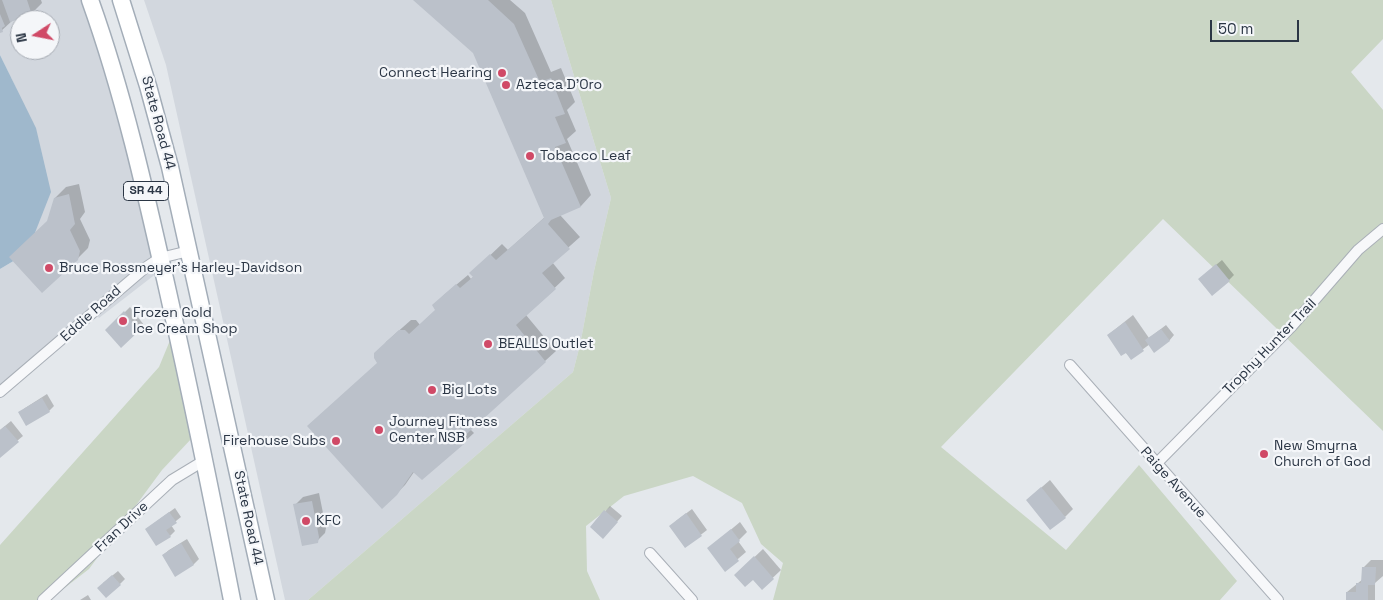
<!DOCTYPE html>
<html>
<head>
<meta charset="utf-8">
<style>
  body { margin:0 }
  #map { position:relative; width:1383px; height:600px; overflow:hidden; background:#e4e8ec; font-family:"Space Grotesk",sans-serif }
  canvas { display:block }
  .north { position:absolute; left:10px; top:10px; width:50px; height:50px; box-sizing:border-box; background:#f4f6f9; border:1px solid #a4a9b1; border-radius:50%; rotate:259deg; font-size:14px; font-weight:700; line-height:20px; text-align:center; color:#2b3645 }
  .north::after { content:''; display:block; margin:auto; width:18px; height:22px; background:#d04a67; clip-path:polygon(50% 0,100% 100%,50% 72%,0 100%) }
  .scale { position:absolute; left:1210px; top:20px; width:89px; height:22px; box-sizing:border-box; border:2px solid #2b3645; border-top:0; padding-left:6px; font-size:15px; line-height:18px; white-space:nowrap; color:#2b3645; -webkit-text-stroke:4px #f4f6f9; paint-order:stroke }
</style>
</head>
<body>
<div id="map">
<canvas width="1383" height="600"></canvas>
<div class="north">N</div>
<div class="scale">50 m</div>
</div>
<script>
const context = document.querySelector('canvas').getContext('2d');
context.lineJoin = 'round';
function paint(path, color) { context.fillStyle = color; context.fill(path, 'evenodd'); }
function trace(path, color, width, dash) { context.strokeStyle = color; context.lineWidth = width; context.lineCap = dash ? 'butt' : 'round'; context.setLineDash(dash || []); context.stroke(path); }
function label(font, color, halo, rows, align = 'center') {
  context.font = font + ' "Space Grotesk",sans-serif'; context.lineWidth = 4.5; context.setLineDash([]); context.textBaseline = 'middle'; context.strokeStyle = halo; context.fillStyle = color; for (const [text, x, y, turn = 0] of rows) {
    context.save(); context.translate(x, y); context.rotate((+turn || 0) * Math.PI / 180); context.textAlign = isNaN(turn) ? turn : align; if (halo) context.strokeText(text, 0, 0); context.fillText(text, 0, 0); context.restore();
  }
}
paint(new Path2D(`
  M0,0H82L93,33L142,207L157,273L99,318L97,315L0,395V269L27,253L16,88L0,55ZM20,20H50V50H20Z
  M144,0H551L611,198L594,271L580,345L573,372L308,600H285L166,65Z`), '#d2d7de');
paint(new Path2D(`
  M551,0H1383V39L1351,72L1383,110V431L1163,219L941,447L1066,550L1139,465L1237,581L1220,600H773L783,563L761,544L742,503L693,476L624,496L586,526L587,571L600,600H308L573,372L580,345L594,271L611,198Z
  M171,338L192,438L162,470L89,569L49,600H0V545L159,367Z`), '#cad6c5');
paint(new Path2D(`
  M0,55L36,128L51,192L27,253L0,269Z`), '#9fb8cc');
paint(new Path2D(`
  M0,0H41L42,3L31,14L13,20L0,32Z
  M415,0H510L525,13L551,72L561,68L575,102L567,110L576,131L567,139L591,195L581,206L560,215L580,237L552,262L565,278L526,315L556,351L470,429L474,433L463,443L414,472L405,485L382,508L378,362L386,342L411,320H416L420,325L437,309L444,295L468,275L471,279L474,276L482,263L502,244L508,250L545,217L474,52Z
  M79,184L85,212L80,219L90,240L88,248L77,259L48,221L55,198L66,187Z
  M1222,260L1234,275L1229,280L1205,274Z
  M130,307L144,325L121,346L107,330Z
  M1133,315L1149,338L1166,325L1174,335L1169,341L1150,344L1131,358L1108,335Z
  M47,394L54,406L49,411L20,413L25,408Z
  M11,421L23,436L0,455V430Z
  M1050,480L1073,509L1065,517L1027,500Z
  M319,493L326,528L325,533L317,541L295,505L303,497Z
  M610,506L622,516L608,532L591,527Z
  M175,508L181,517L171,525L175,531L170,536L146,529Z
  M692,509L707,530L685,547L676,521Z
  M740,522L747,532L738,541L746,552L725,570L709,548Z
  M187,539L199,559L194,564L175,575L163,555L169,550Z
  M763,549L781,570L762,588L744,567Z
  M1371,560H1383V576L1375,583V600H1347V592L1363,579V568Z
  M118,571L125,579L120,584L103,583Z
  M88,595L91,600H80Z`), '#0003');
paint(new Path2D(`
  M2,0H27L32,15L10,22Z
  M413,0H488L514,24L540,82L551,78L565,114L555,117L566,143L555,147L581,207L551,220L548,224L570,249L542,273L556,289L516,325L546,362L460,440L464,444L422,480L413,472L397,495L382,509L307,426L377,363L374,358V353L399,330H405L409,334L435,310L432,305L456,284L460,288L473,277L469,273L490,254L496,260L544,218L473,53Z
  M0,14L5,26L2,28L3,32L0,33Z
  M69,194L75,224L70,230L80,251L78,260L42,293L9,257L47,221L54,198Z
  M1216,264L1230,281L1212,296L1198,279Z
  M124,311L139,331L121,348L105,330Z
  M1125,322L1144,351L1131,360L1126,353L1121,356L1107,335Z
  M1161,329L1170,341L1154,353L1145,340Z
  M42,398L50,412L26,426L18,412Z
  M5,426L19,442L0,458V430Z
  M1041,487L1066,518L1050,530L1026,500Z
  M312,501L319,537L318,543L302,546L293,504Z
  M604,510L618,522L603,539L590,527Z
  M169,512L177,523L166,530L171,537L156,546L145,529Z
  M686,513L702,536L685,548L669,526Z
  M731,529L740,541L730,549L739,561L725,572L707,548Z
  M181,543L194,565L175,577L162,555Z
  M754,556L774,579L762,590L753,580L745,587L734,575Z
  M1362,567H1376L1375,585H1368V600H1346V592H1356V583H1361Z
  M112,575L121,585L106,598L97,588Z`), '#bbc1ca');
const minor = new Path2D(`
  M1070,365L1278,600
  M0,392L145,268L160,258L189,251
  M1156,464L1292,326L1358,250L1383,229
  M650,553L692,600
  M43,600L172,480L205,460`);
const primary = new Path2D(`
  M90,0C124,95 146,194 168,292C191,395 212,497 232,600
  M121,0L148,86L170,167L266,600`);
trace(minor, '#a9afb7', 12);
trace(primary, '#a3adb8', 19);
trace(minor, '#f7f8fa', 10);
trace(primary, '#fff', 16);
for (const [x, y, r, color] of [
  [502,73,5,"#d04a67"],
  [506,85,5,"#d04a67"],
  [530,156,5,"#d04a67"],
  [49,268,5,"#d04a67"],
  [123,321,5,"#d04a67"],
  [488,344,5,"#d04a67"],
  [432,390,5,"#d04a67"],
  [379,430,5,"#d04a67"],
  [336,441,5,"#d04a67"],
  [1264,454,5,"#d04a67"],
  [306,521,5,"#d04a67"]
]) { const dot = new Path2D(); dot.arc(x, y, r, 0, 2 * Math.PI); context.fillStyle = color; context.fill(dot); trace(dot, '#f4f6f9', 2); }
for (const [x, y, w] of [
  [146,191,45]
]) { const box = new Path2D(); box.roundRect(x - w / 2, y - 9.5, w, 19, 4); context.fillStyle = '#f4f6f9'; context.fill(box); trace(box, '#2b3645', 1); }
label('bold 12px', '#2b3645', null, [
  ["SR 44",146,191]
]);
label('14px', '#2b3645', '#f4f6f9', [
  ["Connect Hearing",492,73,"right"],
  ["Azteca D'Oro",516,85],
  ["Tobacco Leaf",540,156],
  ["Bruce Rossmeyer's Harley-Davidson",59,268],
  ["Frozen Gold",133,313],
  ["Ice Cream Shop",133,329],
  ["BEALLS Outlet",498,344],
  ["Big Lots",442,390],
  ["Journey Fitness",389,422],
  ["Center NSB",389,438],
  ["Firehouse Subs",326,441,"right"],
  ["New Smyrna",1274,446],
  ["Church of God",1274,462],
  ["KFC",316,521]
], 'left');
label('14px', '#2b3645', '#f4f6f9', [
  ["State Road 44",158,123,75],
  ["Eddie Road",91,314,-42],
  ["Trophy Hunter Trail",1270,347,-46],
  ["Paige Avenue",1173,483,48],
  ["State Road 44",248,518,78],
  ["Fran Drive",122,527,-43]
]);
</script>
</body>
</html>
